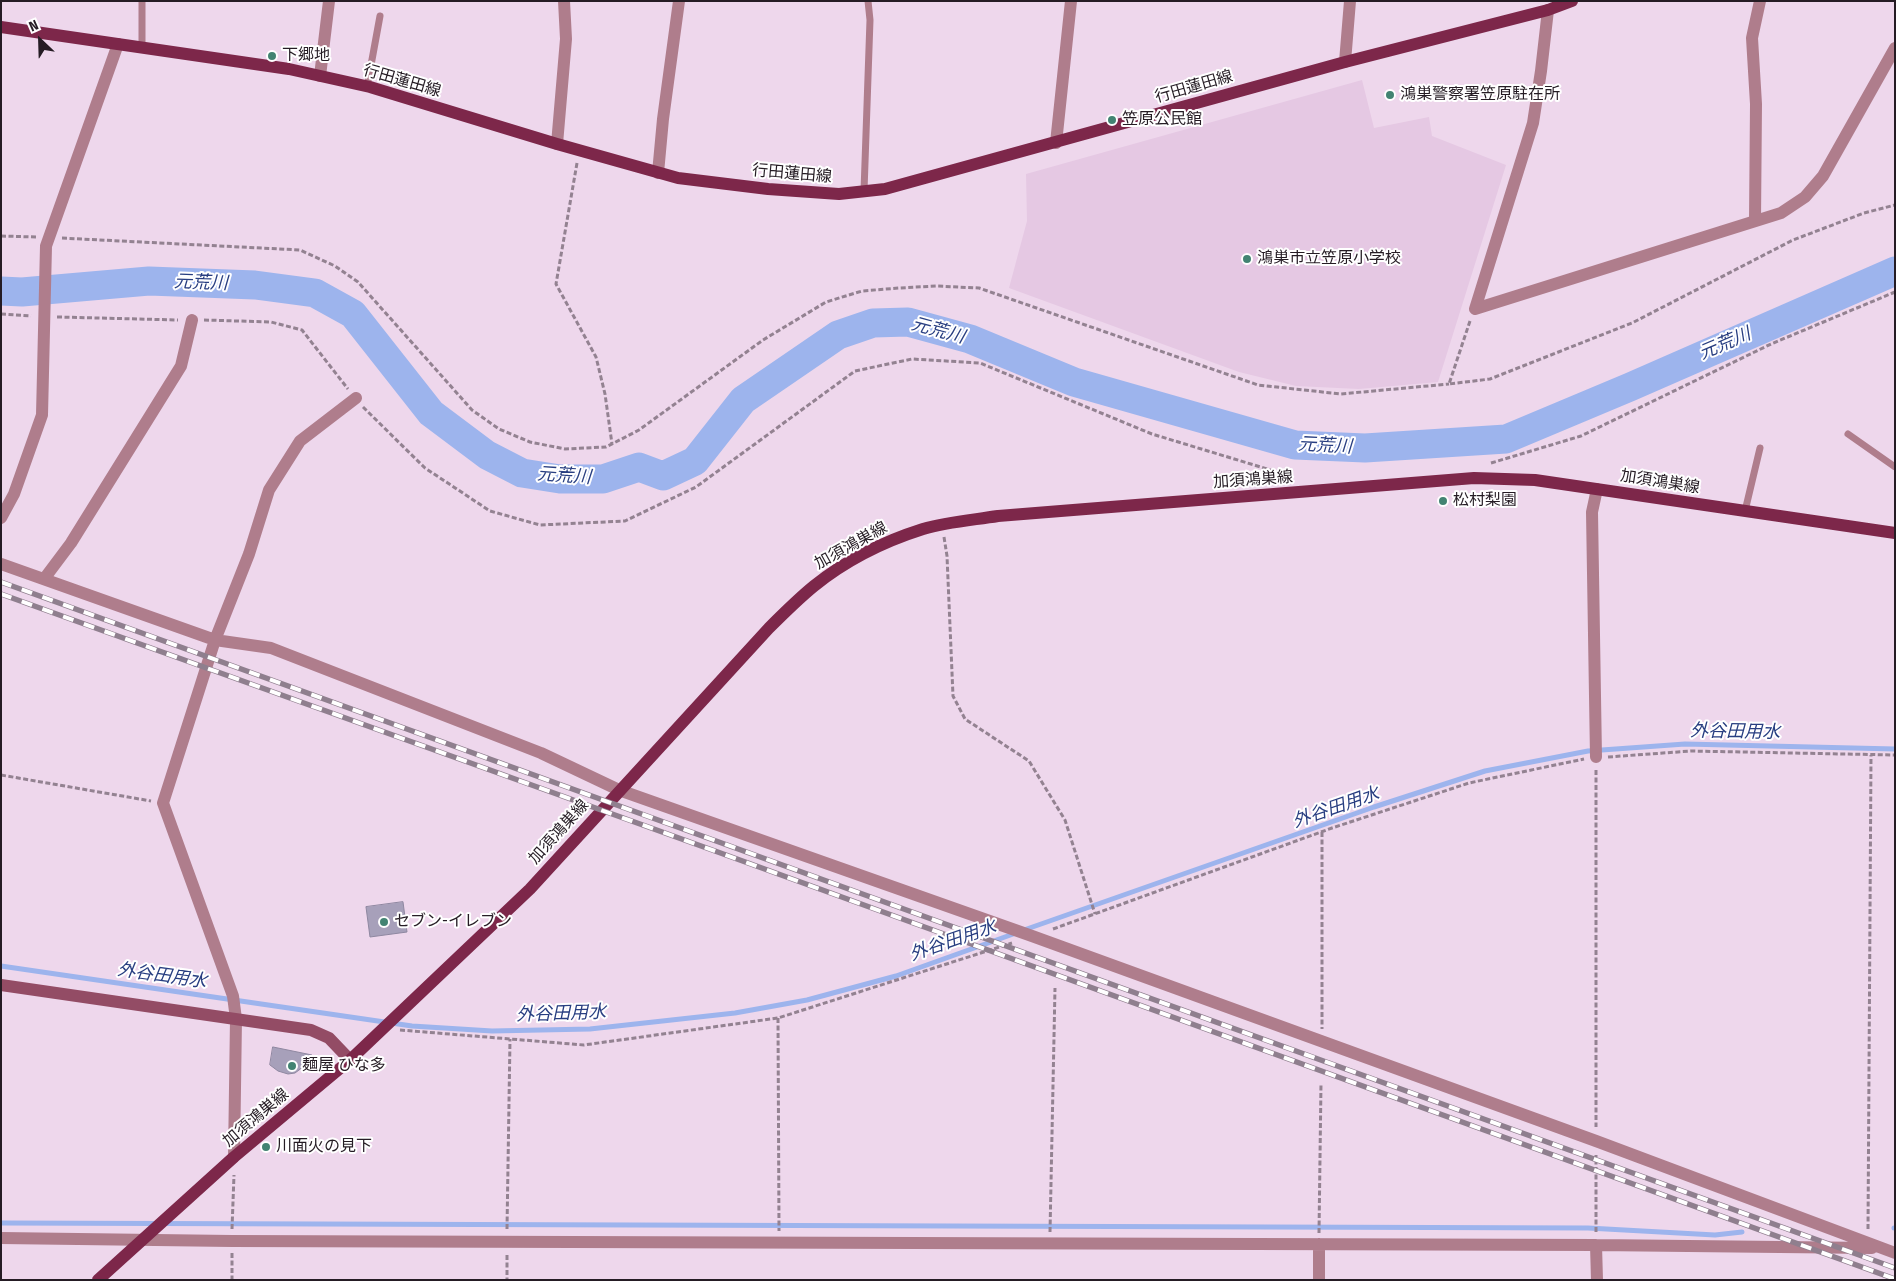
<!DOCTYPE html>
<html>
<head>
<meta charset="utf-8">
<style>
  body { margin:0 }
  #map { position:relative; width:1896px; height:1281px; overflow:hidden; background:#eed7ec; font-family:"Fira Sans Condensed",sans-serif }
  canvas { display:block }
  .frame { position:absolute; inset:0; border:2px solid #251c24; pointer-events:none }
  .north { position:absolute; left:15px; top:15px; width:50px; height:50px; -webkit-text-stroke:4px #fff; paint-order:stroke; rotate:336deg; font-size:14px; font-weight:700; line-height:20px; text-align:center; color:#251c24 }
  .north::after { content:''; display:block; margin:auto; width:18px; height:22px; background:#251c24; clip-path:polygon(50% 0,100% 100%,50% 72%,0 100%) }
</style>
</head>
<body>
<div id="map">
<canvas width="1896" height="1281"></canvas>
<div class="frame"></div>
<div class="north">N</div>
</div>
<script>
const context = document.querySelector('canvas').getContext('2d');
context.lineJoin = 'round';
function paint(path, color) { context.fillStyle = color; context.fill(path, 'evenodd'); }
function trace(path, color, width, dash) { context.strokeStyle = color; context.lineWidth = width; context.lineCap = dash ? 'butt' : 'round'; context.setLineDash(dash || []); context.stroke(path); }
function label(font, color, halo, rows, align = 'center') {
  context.font = font + ' "Fira Sans Condensed","Noto Sans JP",sans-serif'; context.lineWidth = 4; context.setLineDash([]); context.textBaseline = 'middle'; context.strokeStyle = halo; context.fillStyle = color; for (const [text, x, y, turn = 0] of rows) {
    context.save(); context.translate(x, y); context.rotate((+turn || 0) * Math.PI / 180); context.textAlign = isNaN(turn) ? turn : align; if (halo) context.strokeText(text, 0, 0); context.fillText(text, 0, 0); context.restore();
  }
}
paint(new Path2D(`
  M1362,80L1374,128L1429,117L1432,136L1506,165L1438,382L1359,389L1296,386L1239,372L1009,288L1027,221L1026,174Z`), '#e5c8e3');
trace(new Path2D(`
  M1024,930L1374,807L1485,771L1588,751L1685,744L1895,749
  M1,966L412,1026L492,1031L590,1029L735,1013L807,1000L896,976L1016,933
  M1,1223L1588,1228L1715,1235L1742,1232
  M1894,1228H1895`), '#9db4ed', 5);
trace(new Path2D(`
  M1,291L22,292L149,281L255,285L315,293L353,314L431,413L487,455L522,473L560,479H603L639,467L663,476L695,461L743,400L838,335L873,323L908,322L970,339L1074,382L1295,445L1365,448L1506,439L1630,387L1895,271`), '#9db4ed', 29);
const building = new Path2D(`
  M403,902L407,932L370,937L366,907Z
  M273,1047L312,1055L303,1067L295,1073L288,1074L278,1071L270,1065Z`);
paint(building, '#a7a0ba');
trace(building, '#8e87a0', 1);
trace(new Path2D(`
  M577,163L556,284L596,357L605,394L612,444
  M1,236L36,237
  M62,238L300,250L335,266L358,282L472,410L499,429L530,442L565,449L606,447L639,430L763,340L826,302L862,291L899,288L936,286L979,288L1258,385L1341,394L1449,384
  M1,314L31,316
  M57,317L178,320
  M204,320L271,322L302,330L348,389
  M1470,321L1449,384L1490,379L1632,323L1793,240L1864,213L1895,205
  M363,407L425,468L490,511L540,525L625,521L696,487L855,371L912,359L980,363L1152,434L1287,475L1290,479
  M1491,463L1581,436L1771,344L1895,292
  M944,537L947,556L953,696L965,719L1029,761L1065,820L1095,914
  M1608,757L1691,751L1895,755
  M1596,770V1127
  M1,775L151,801
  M1322,832V1029
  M1053,929L1332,828L1469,783L1584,759
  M778,1018L779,1231
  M400,1030L584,1045L778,1018L1012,943
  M232,1229L234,1175
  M507,1229L510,1039
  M1868,1229L1871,755
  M1050,1232L1055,988
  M1596,1232V1155
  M1319,1233L1321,1083
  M232,1253V1280
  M507,1255V1280`), '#938291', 3, [5, 2.5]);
trace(new Path2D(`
  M142,47V1
  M367,87L380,16
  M864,191L870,20L868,1
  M1848,434L1895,467
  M1745,511L1760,448`), '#af7d8c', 7);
trace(new Path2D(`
  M1548,10L1541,71L1533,123L1475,309L1781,213L1805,197L1823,176L1895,48
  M1345,62L1350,1
  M320,76L329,1
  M1056,143L1071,1
  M557,144L566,39L564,1
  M658,173L663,119L679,1
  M1755,221L1756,104L1752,38L1760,1
  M1,518L14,494L42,415L46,246L118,44
  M1,564L215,640L271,648L541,753L619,790L1032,936L1596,1141L1895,1253
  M44,579L71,543L181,366L192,320
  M1596,757L1592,512L1597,489
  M234,1157L236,1019L233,996L163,803L215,640L249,554L269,490L300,441L356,398
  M1,1238L232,1241L1596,1245L1872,1248
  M1596,1245L1597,1280
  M1319,1280V1244`), '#af7d8c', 12);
trace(new Path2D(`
  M1,985L311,1030L329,1038L350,1060`), '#934c65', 12);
trace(new Path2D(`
  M1,27L289,69L370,87L557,144L678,178L768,189L839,194L885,189L1345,62L1548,10L1572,1
  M98,1280L234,1157L350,1060L530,889L769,628C783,614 798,599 814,586C845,561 885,541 923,529C947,522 973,520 998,516L1474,478L1535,480L1895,533`), '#7d274a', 12);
const rail = new Path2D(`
  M1,582L1895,1268
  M1,594L715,851L1895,1279`);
trace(rail, '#8f7f8e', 5.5);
trace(rail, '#fff', 4, [11]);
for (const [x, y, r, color] of [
  [272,56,5,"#428372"],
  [1390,95,5,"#428372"],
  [1112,120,5,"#428372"],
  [1247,259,5,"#428372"],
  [1443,501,5,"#428372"],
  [384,922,5,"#428372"],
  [292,1066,5,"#428372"],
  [266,1147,5,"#428372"]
]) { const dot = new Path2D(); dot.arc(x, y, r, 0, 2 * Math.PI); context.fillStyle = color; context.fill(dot); trace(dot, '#fff', 2); }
label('16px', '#251c24', '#fff', [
  ["下郷地",282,56],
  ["鴻巣警察署笠原駐在所",1400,95],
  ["笠原公民館",1122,120],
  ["鴻巣市立笠原小学校",1257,259],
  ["松村梨園",1453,501],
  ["セブン-イレブン",394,922],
  ["麺屋 ひな多",302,1066],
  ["川面火の見下",276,1147]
], 'left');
label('16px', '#251c24', '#fff', [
  ["行田蓮田線",402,81,16],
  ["行田蓮田線",1194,87,-16],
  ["行田蓮田線",792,174,5],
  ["加須鴻巣線",1253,480,-4],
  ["加須鴻巣線",1660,482,9],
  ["加須鴻巣線",851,546,-29],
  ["加須鴻巣線",559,832,-48],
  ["加須鴻巣線",256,1118,-40]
]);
label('italic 18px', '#283e81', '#fff', [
  ["元荒川",201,283,2],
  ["元荒川",938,331,15],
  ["元荒川",1725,344,-23],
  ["元荒川",1325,446,3],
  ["元荒川",564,476,4],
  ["外谷田用水",1735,732,1],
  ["外谷田用水",1336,808,-19],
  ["外谷田用水",953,941,-19],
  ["外谷田用水",162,976,8],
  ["外谷田用水",561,1014,-2]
]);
</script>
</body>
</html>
